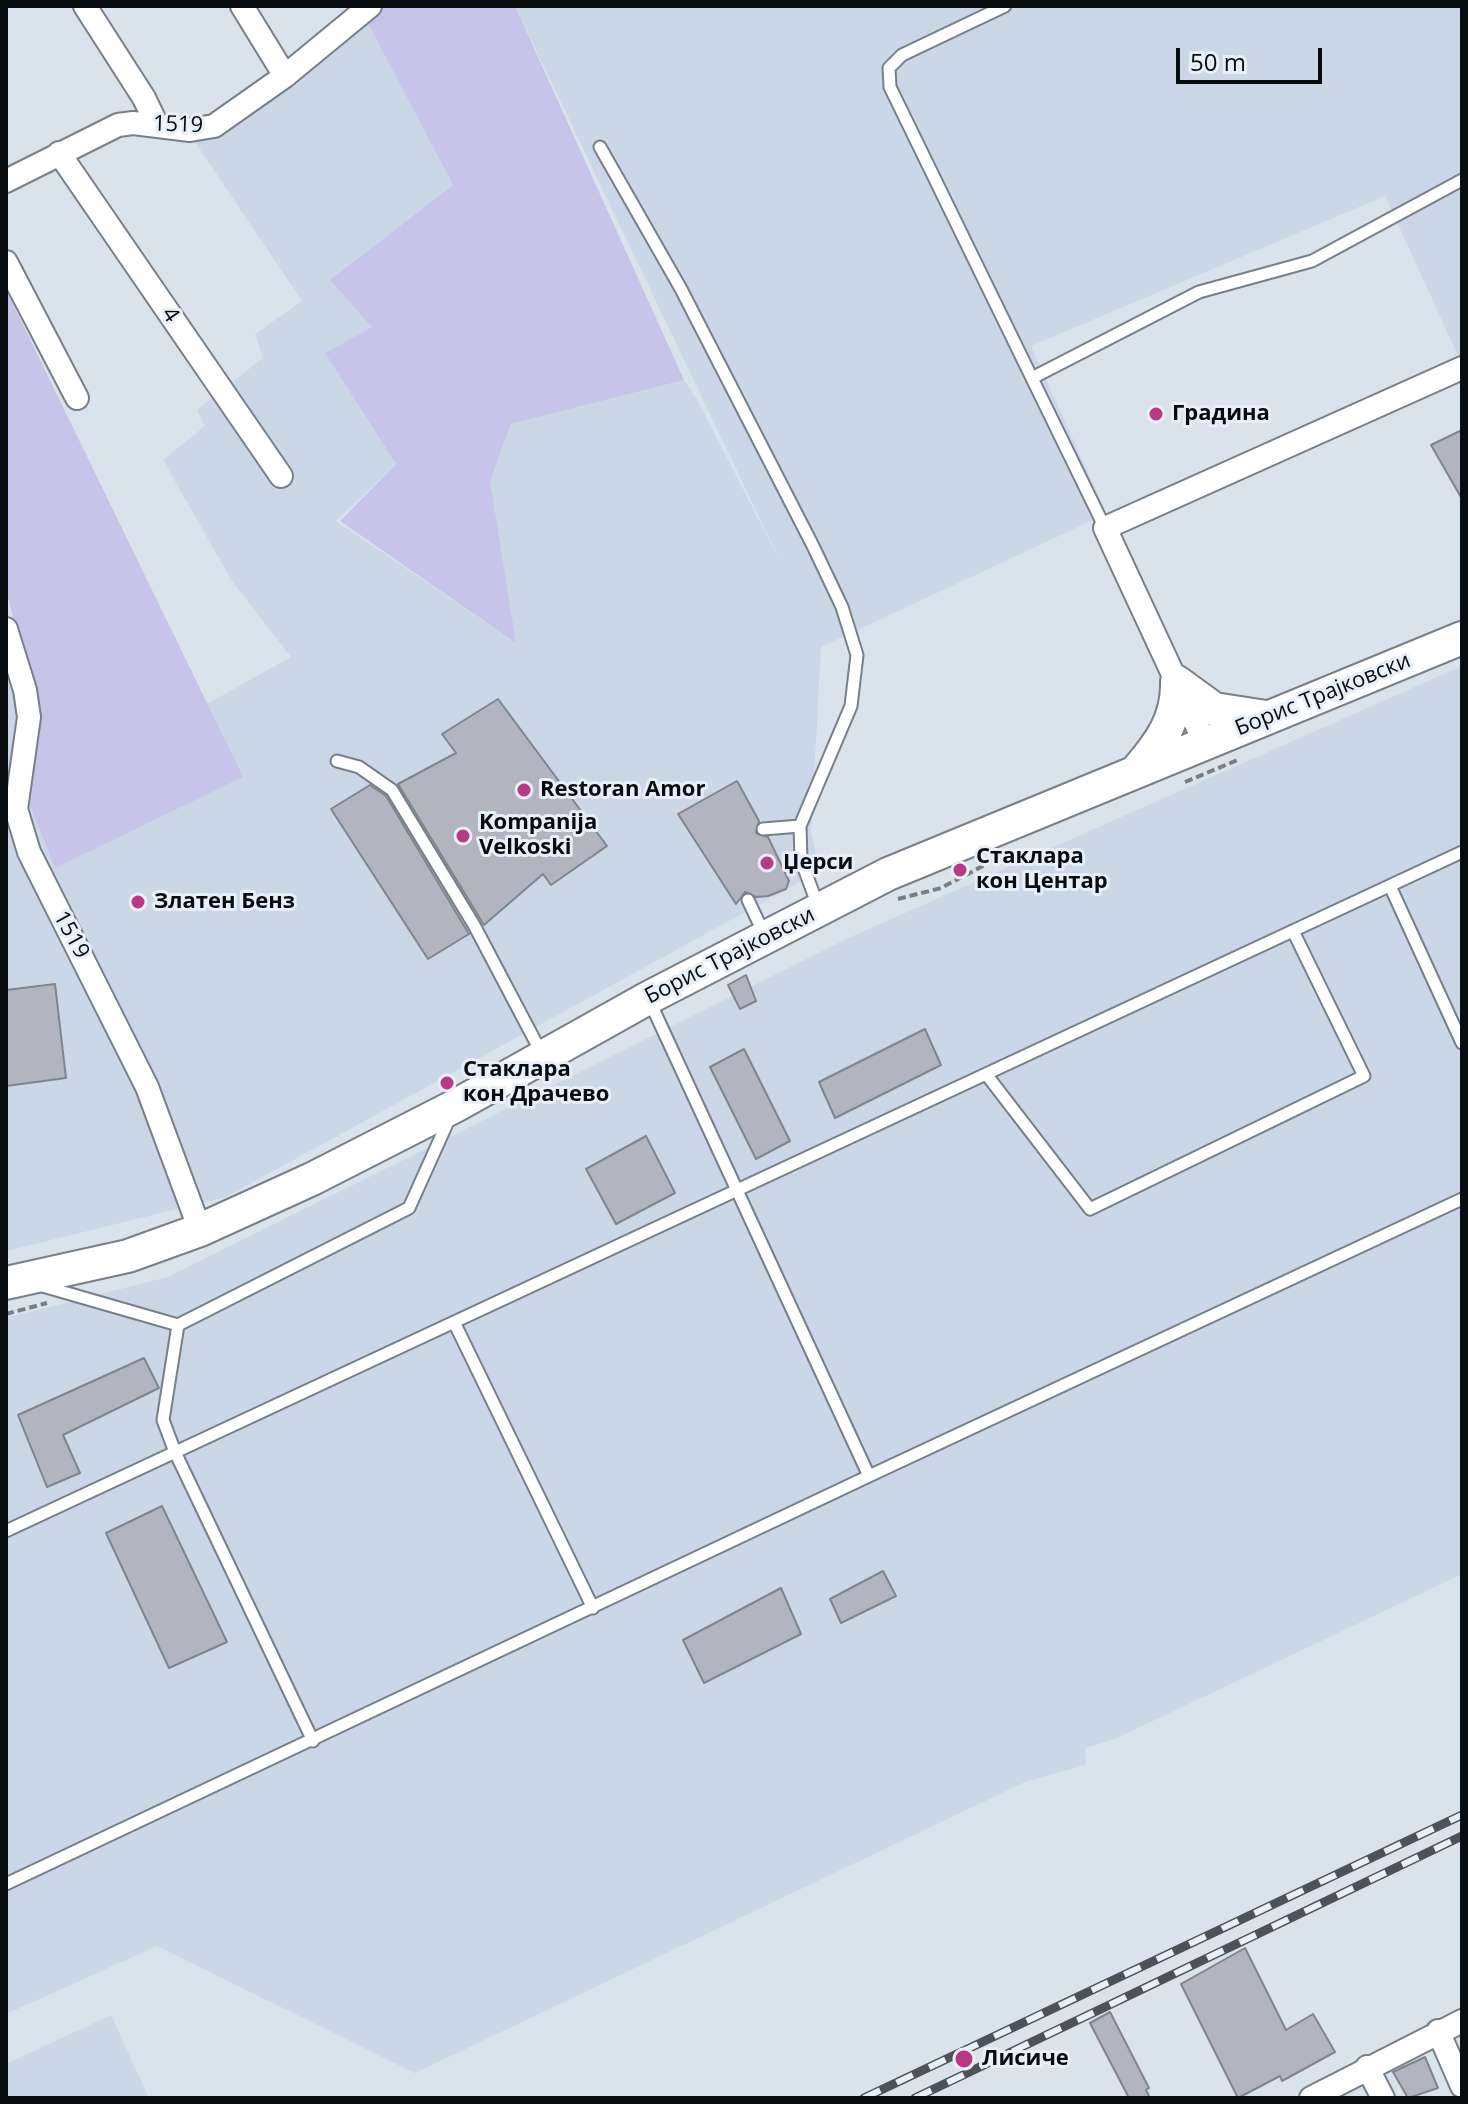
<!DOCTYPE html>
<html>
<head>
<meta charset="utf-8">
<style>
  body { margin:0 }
  #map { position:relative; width:1468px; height:2104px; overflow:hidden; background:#dae2eb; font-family:"Open Sans",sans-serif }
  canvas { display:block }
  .frame { position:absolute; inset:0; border:8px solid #090c0f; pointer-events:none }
  .scale { position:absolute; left:1176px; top:48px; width:146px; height:36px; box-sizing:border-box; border:4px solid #090c0f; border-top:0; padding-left:10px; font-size:24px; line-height:28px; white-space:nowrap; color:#090c0f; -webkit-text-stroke:6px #e7eff9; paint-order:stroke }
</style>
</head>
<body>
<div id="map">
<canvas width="1468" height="2104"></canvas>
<div class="frame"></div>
<div class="scale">50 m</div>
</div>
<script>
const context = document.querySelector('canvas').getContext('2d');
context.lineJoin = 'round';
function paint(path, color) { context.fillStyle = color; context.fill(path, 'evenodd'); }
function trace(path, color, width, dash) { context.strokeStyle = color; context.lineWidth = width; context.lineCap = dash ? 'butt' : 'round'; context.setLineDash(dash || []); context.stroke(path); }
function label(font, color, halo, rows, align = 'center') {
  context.font = font + ' "Open Sans",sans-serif'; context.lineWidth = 6; context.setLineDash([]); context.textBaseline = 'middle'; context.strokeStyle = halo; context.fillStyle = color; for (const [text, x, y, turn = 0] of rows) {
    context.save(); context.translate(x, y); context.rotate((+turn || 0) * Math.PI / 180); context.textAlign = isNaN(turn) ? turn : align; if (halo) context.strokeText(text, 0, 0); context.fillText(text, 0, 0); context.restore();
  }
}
paint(new Path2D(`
  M515,6H1462V364L1385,196L1031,346L1117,537L1106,514L821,647L811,833L820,871L226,1197L6,1251V661L242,777L207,704L291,657L232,581L163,460L205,426L197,410L263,358L255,334L302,301L191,136L362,11L453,185L330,280L373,327L325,353L396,464L336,521L515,642L490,481L511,424L684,380L698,401L782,565Z
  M1462,666V1574L1117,1738L1085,1748L1086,1765L1025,1782L415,2073L157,1946L6,2014V1318L168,1277L853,936Z
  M111,2015L149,2098H6V2064Z`), '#cbd7e7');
paint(new Path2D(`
  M359,6H515L684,380L511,424L490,481L516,643L340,521L396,464L325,353L372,327L330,280L453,185Z
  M6,290L243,777L55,868L28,800L23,658L6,589Z`), '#c8c3e9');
const building = new Path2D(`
  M1462,430V499L1431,445Z
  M498,699L607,846L551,885L543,874L484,925L398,784L456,753L442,734Z
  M737,781L759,821L756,833L768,837L789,881L786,889L768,896L756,897L745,892L736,904L678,814Z
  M370,785L386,796L469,934L428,959L331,809Z
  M746,975L756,1001L740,1009L728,985Z
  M55,984L66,1078L6,1086V990Z
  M925,1029L941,1065L835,1118L819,1082Z
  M744,1049L790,1141L756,1159L710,1067Z
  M646,1136L675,1193L616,1224L586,1169Z
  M144,1358L159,1388L63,1435L80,1473L47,1487L18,1415Z
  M162,1506L227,1642L169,1668L106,1533Z
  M883,1571L896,1596L841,1623L830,1599Z
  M781,1588L801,1634L704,1683L683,1640Z
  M1245,1948L1286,2030L1313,2014L1335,2052L1282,2081L1280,2076L1238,2098L1181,1984Z
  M1110,2012L1149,2088L1146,2090L1150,2098H1129L1090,2023Z
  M1425,2057L1438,2088L1408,2098L1393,2072Z`);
paint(building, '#b2b5bf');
trace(building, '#81848d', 2);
const service = new Path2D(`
  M1005,6L902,55L889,68L890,87L1105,528
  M600,147L681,289L813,546L842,607L857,655L851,706L800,826L801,860L818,906
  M1032,378L1199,292L1312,261L1462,180
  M337,761L359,767L392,790L474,925L543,1056
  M763,829L800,826
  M1390,886L1462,1043
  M748,900L765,936
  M986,1074L1090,1209L1364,1076L1293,931
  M39,1285L178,1325L409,1208L450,1117
  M454,1322L593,1608
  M178,1325L163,1420L175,1452L313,1741
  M869,1476L1462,1199
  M6,1531L1462,852
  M6,1884L869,1476L650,1002`);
const minor = new Path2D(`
  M85,6L144,98L157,125
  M242,6L285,76
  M59,153L281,476
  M6,181L118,125L133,123L190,130L214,126L285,76L370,6
  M6,262L77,398
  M6,629L25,690L29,717L16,809L29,852L147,1087L200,1230
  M1205,743L1105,528L1462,368
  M1438,2031L1462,2086
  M1367,2067L1383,2098
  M1311,2098L1462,2021`);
const secondary = new Path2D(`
  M1177,682L1214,709L1266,717
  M1138,769C1161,742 1178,718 1177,682
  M6,1283L128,1256L200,1230L312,1179L455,1106L648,998L888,874L1462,638`);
trace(service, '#787f87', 15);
trace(minor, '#787f87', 26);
trace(secondary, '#787f87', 36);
trace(new Path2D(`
  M1185,782L1240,759
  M898,899L941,888L1000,857
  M6,1314L47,1303`), '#797e85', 4, [8, 4]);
trace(service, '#fff', 11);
trace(minor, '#fff', 22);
trace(secondary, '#fff', 32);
const rail = new Path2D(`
  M864,2098L1462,1815
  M915,2098L1462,1836`);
trace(rail, '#4d5257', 9);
trace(rail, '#e7eff9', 6, [18]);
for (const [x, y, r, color] of [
  [1156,414,8,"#ba3983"],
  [524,790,8,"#ba3983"],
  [463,836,8,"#ba3983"],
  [767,863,8,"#ba3983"],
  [960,870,8,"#ba3983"],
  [138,902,8,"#ba3983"],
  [447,1083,8,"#ba3983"],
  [964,2059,10,"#ba3983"]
]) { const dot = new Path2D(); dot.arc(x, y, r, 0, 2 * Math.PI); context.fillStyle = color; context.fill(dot); trace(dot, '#e7eff9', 3); }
label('22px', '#090c0f', '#e7eff9', [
  ["1519",178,125,2],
  ["4",170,315,56],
  ["Борис Трајковски",1323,695,-22],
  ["1519",71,935,61],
  ["Борис Трајковски",730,956,-27]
]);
label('bold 22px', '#090c0f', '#e7eff9', [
  ["Градина",1172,414],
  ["Restoran Amor",540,790],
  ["Kompanija",479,823],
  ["Velkoski",479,848],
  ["Стаклара",976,857],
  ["кон Центар",976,882],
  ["Џерси",783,863],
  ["Златен Бенз",154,902],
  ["Стаклара",463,1070],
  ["кон Драчево",463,1095],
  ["Лисиче",982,2059]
], 'left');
</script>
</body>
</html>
